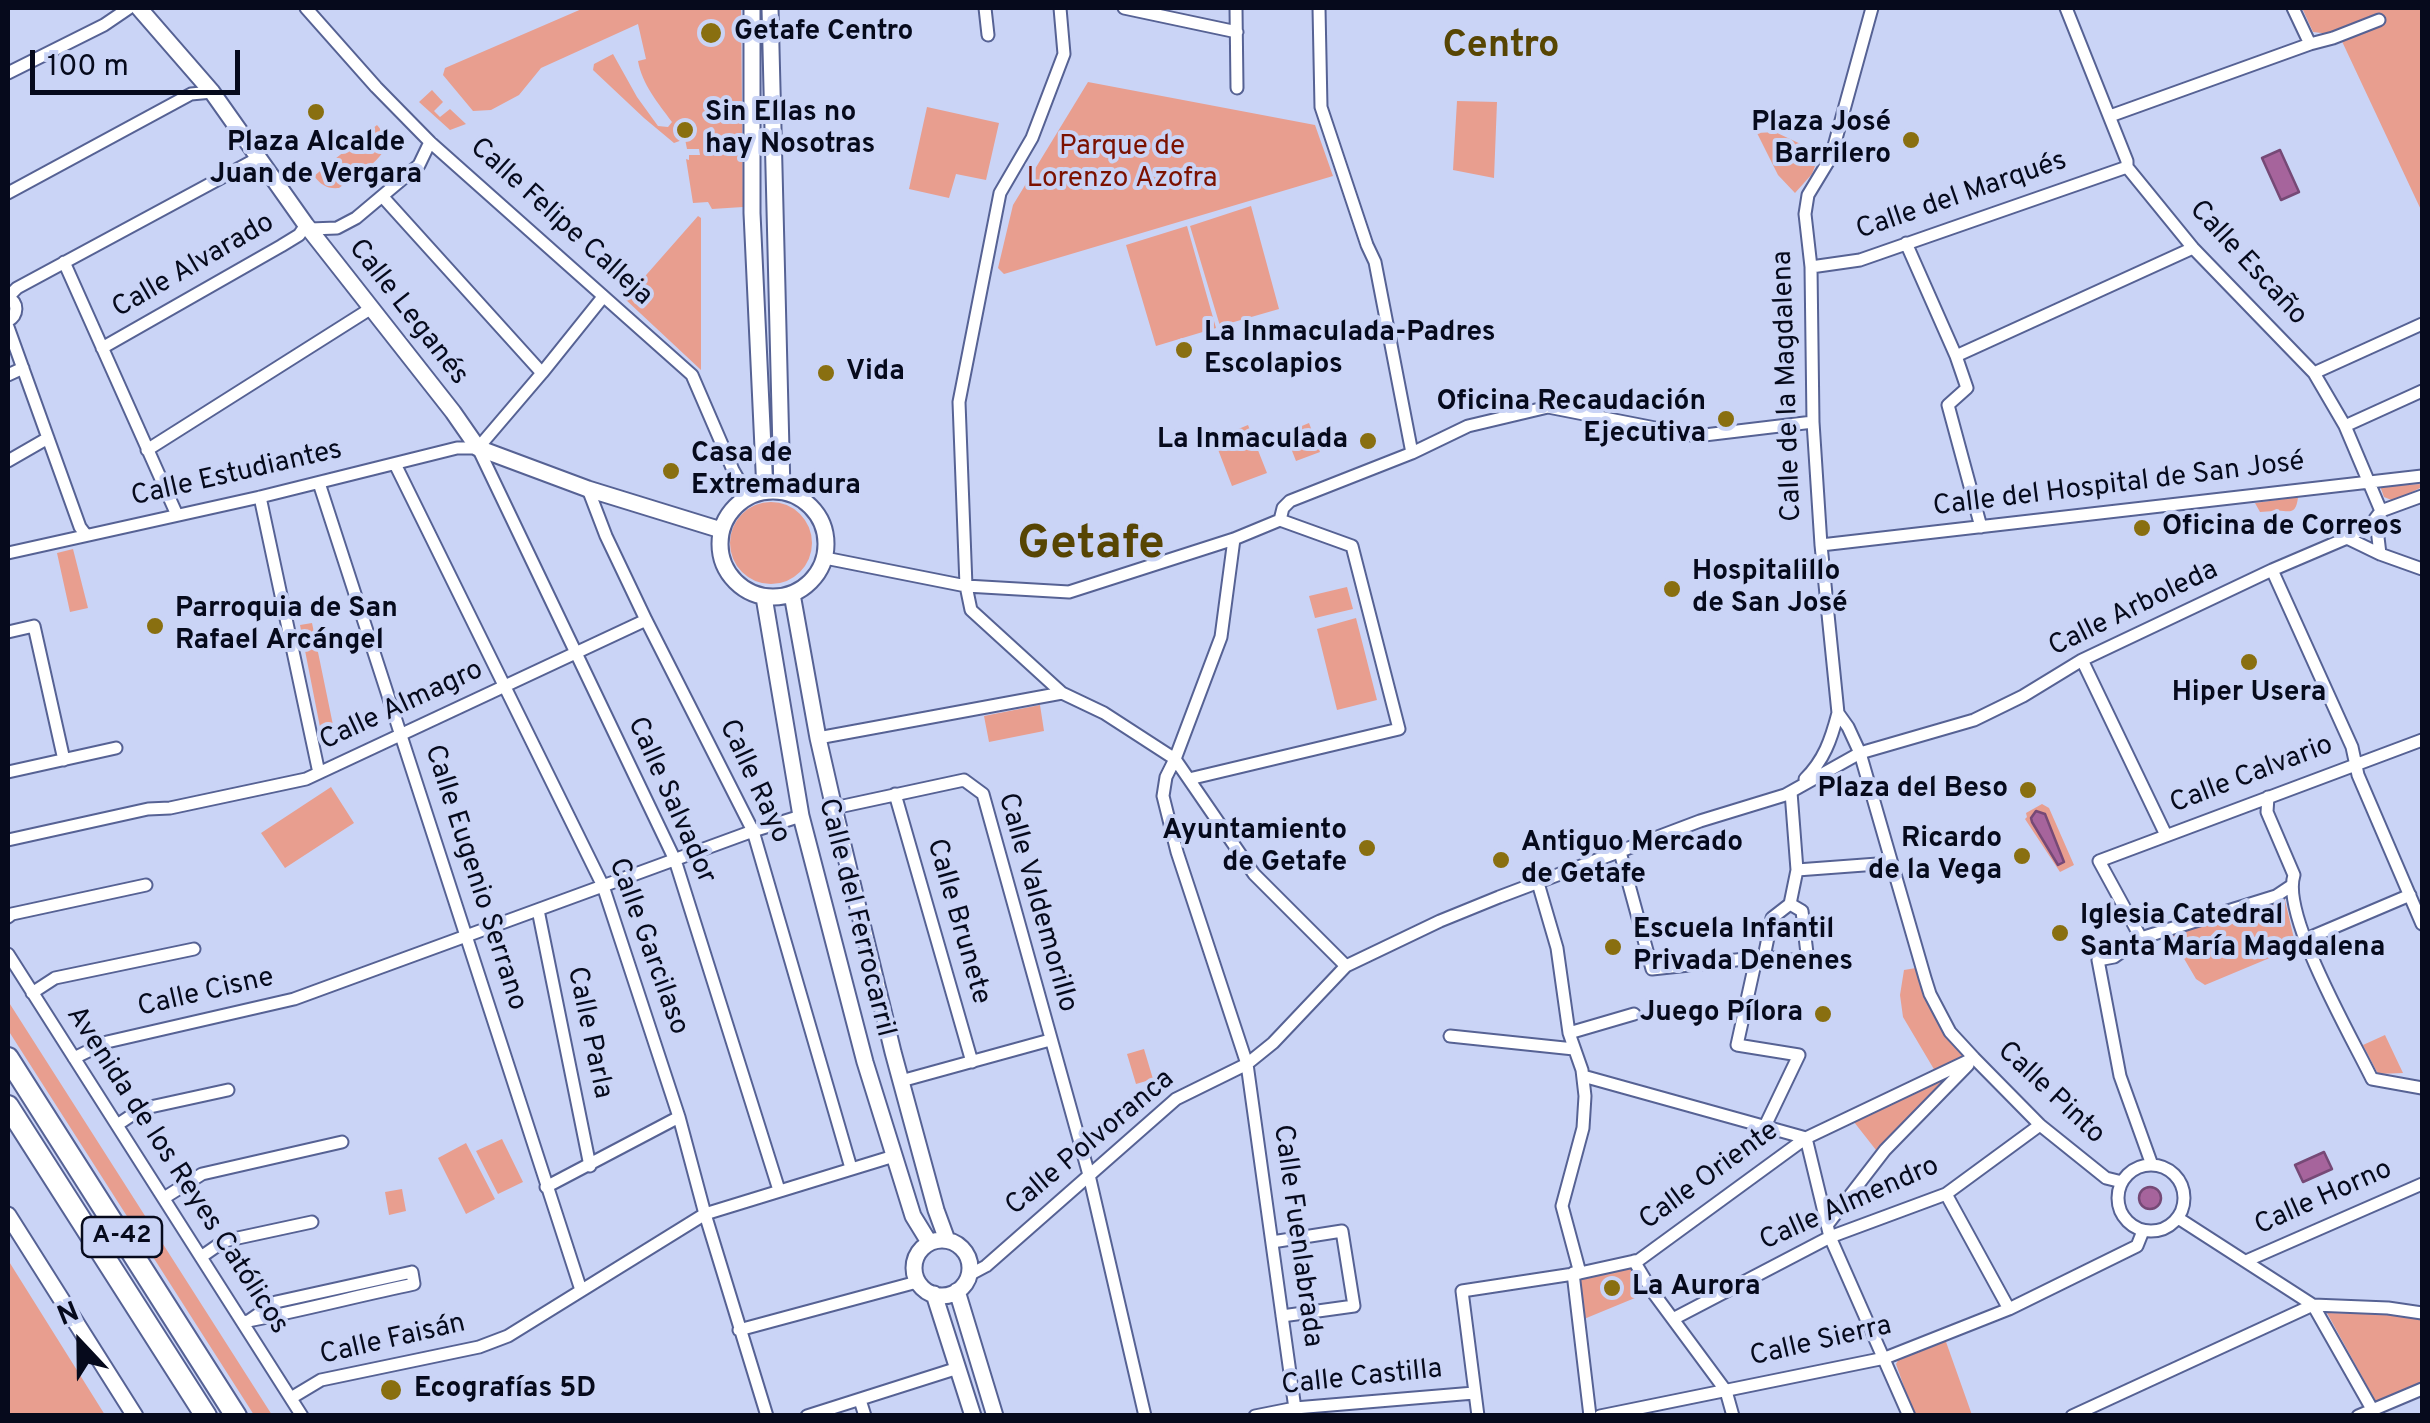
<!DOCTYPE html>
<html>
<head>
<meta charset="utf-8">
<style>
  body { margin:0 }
  #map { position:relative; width:2430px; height:1423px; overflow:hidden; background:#cad4f6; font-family:Overpass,sans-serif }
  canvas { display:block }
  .frame { position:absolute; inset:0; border:10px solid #060a1c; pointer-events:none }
  .north { position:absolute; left:30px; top:1293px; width:100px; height:100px; -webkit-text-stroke:8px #cad4f6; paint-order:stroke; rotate:338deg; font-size:28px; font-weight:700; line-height:40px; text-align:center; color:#060a1c }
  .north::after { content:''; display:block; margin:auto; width:35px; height:45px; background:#060a1c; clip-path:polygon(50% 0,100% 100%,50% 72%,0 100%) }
  .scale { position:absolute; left:30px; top:50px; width:210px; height:45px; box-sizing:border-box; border:5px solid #060a1c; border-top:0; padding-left:12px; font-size:30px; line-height:35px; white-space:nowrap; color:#060a1c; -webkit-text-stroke:8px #cad4f6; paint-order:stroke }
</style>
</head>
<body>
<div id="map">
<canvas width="2430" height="1423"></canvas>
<div class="frame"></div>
<div class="north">N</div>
<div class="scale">100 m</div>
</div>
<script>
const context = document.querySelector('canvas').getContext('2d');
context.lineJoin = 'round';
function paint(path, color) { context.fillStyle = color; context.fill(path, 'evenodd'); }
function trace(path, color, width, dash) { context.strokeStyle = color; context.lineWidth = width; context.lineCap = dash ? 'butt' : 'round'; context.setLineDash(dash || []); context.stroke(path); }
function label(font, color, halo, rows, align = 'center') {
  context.font = font + ' Overpass,sans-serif'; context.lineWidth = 8; context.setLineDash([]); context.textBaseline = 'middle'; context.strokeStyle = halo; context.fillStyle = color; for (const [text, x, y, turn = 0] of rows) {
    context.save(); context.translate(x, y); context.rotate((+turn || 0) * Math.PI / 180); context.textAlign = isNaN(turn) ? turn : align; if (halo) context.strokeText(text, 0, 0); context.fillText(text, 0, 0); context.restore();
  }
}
paint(new Path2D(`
  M584,8H741L743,207L712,209L708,202L693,203L686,159L689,160V155H700L699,149H687L685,139L674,143L644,118L593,70L594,64L613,54L637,97L658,126L668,127L672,122C658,103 642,84 638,61L646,59L638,24L541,68L519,95L491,110L473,111L443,75L445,68Z
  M2302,8H2422V212L2339,35L2313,32Z
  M1088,82L1315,125L1333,176L1004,274L998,268L1013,205Z
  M432,90L443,102L434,111L440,117L450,109L466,124L450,130L419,102Z
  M1457,101L1497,102L1494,178L1453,170Z
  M927,107L999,123L986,180L956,174L949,198L909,189Z
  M377,125C380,129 386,135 386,140C389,158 352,178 339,188C327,189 321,185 314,176Z
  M1775,132L1820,153L1812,174L1795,193L1778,175L1757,133Z
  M1251,206L1279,309L1220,326L1190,226Z
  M698,216L701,218V370L625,299Z
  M1187,226L1216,328L1156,346L1126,245Z
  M1631,394L1616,413L1564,404L1565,400Z
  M1309,423L1320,452L1296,461L1285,433Z
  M1248,425L1267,473L1232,486L1214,439Z
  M2422,484V487L2394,501L2384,497L2380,486Z
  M2298,497C2296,518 2287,509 2274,511C2269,511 2265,512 2260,512L2255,503Z
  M730 543a41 41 0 1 1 82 0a41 41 0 1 1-82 0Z
  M73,549L88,608L70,612L57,553Z
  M1347,587L1353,609L1315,618L1309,596Z
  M1356,618L1377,700L1337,710L1317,629Z
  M312,623L333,725L320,727L300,625Z
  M1040,705L1044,731L989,742L984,716Z
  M331,787L354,823L285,868L261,833Z
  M2042,804L2049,808L2074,865L2060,872L2025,819L2027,817L2026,813Z
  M2284,896L2296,947L2205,985L2196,979L2169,933Z
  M1916,968L1931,1006L1964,1054L1961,1059L1935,1071L1903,1017L1900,995L1904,970Z
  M8,1001L272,1415H254L8,1030Z
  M2385,1035L2403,1073L2378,1074L2363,1045Z
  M1144,1049L1153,1079L1136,1084L1127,1054Z
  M1948,1076L1876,1150L1854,1122Z
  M502,1139L523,1182L498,1194L476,1151Z
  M466,1143L495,1199L466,1214L438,1158Z
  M402,1189L406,1211L389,1215L385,1192Z
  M8,1260L105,1415H8Z
  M1635,1267L1647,1293L1584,1319L1578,1288L1580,1280L1592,1274Z
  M2327,1313L2388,1314L2422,1318V1383L2376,1402Z
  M1945,1339L1972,1415H1914L1896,1364L1900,1357Z`), '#e89e8f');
const water = new Path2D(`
  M2280,150L2299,192L2281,200L2262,158Z
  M2036,811L2045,814L2064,862L2058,865L2032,822L2031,818Z
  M2324,1152L2332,1169L2303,1182L2295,1165Z
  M2139 1198a11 11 0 1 1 22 0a11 11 0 1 1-22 0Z`);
paint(water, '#a6649c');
trace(water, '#764976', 2.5);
const street = new Path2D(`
  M306,8L376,87L430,142L692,375L733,470L748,496
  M985,8L988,35
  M1060,8L1064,54L1032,138L1000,193L959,402L966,586L971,610L1062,693L1104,713L1175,759L1254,874L1346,966
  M1124,8L1237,32
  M1236,8L1237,88
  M1319,8L1321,107L1367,245L1375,262L1412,453
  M1872,8L1831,157L1808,195L1805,214L1811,267L1813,422L1821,545L1838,713L1848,727L1860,753L1925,978L1930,994L1950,1032L1974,1058L2040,1125L2106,1178L2122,1182
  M2066,8L2127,161V167L2193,248L2314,373L2345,426L2381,511L2377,529L2380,554
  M2293,8L2310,44
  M8,73L104,25L129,8
  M2110,116L2310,44L2333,38L2379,20
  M8,193L191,94L212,92
  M382,196L542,373
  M310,229L337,228L356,218L419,165L430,142
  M1906,243L1956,356L1967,388L1948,405L1981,527
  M64,262L177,515
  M1811,267L1860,260L2127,167
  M8,297L17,288L258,158
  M8,297C19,303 18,315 8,321
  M8,327L80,527L86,535
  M102,348L281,246L299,235L306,225
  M1956,356L2193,248
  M2314,373L2422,324
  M8,375L23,368
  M2345,426L2422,391
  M478,448L675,860L779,1190
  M478,448L542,373L603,297
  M147,450L370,309
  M8,461L48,438
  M395,464L603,886L679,1117L705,1214L767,1416
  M319,483L581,1290
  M588,489L606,536L646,620L753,831L851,1168
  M260,497L319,773
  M1280,520L1283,508L1290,501L1412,453L1468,426L1548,407L1696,436L1813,422
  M2347,538L2380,554L2422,569
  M1234,539L1221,637L1175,759L1166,777L1163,796L1177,852L1247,1064L1296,1416
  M1821,545L2422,476
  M8,553L260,497L457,448H478
  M825,558L966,586L1069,592L1234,539L1280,520L1352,546L1399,729L1189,779
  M2272,570L2352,747L2358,775L2422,924
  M8,632L34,626L64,760
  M2082,660L2166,835
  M818,738L1062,693
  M8,772L116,748
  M1805,779C1824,760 1831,740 1838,713
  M895,794L972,1062
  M2268,797L2267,812L2294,875C2281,915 2352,1038 2372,1079L2422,1088
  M834,808L964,780L983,794L1089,1175L1145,1416
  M8,840L148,809L170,808L306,779L646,620
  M1620,852L1652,969L1764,957L1808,962L1802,911L1790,904
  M1797,870L1891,863
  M1538,883L1557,948L1569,1033L1582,1070L1585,1096L1583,1128L1562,1206L1580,1273
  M1790,904L1797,870L1791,792
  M538,910L590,1166
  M8,917L12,914L146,885
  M2141,938L2099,861L2422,740
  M2304,940L2410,895
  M8,954L302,1416
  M1764,957L1754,968L1737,1045L1799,1055L1765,1126
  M1764,957L1772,918L1790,904
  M32,993L55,978L194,949
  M1569,1033L1634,1014
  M1450,1036L1574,1049
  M74,1058L107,1042L294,999L753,831L801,816
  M1583,1076L1806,1138L1830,1237L1909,1416
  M901,1081L1050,1040
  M117,1125L141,1109L228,1090
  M2118 1198a33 33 0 1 1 66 0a33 33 0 1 1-66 0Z
  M2152,1165L2120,1076L2098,960L2114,957L2141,938L2276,896L2291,886
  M546,1187L679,1117
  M1946,1194L2009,1309
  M164,1198L202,1174L342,1142
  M2178,1218L2313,1305L2372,1409
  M1828,1224L1885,1150L1968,1065
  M1272,1242L1342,1231L1354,1306L1282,1316
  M201,1257L224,1241L312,1222
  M1634,1261L1652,1291L1726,1391L1733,1416
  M2246,1261L2422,1184
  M1573,1273L1590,1416
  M971,1274L986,1266L1176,1099L1247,1064L1273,1043L1346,966L1440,921L1499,897L1700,821L1785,795L1860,753L1974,720L2023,696L2082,660L2272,570L2347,538L2371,524L2381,511L2422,496
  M1673,1319L1830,1237L1946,1194L2040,1125
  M243,1322C300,1311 357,1296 414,1284L412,1272L276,1302L250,1320
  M739,1330L917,1282
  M291,1398L321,1380L479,1347L508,1336L705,1214L894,1156
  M860,1400L865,1416
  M807,1416L958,1368
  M1255,1416L1295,1408L1474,1393
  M1478,1416L1462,1291L1580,1273L1639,1260L1806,1138L1974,1058
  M1600,1416L1885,1358L2009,1309L2137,1246L2143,1231
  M2072,1416L2313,1305L2388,1308L2422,1313
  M2358,1416L2422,1389`);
const secondary = new Path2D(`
  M139,8L212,92L306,225L453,412L478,448L588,489L721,530
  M752,8V213L765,491
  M770,8L782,491
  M720 544a53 53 0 1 1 106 0a53 53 0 1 1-106 0Z
  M792,594L818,738L834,808L893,1052L936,1210L947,1240
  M764,597L801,816L865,1062L913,1216L929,1242
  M8,1215L135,1416
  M914 1268a28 28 0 1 1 56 0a28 28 0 1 1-56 0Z
  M957,1291L995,1416
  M934,1294L973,1416`);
const highway = new Path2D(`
  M8,1058L236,1416
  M8,1106L206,1416`);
trace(street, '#566294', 15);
trace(secondary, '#566294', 19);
trace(highway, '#566294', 24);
trace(street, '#fff', 11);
trace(secondary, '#fff', 15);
trace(highway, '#fff', 20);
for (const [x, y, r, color] of [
  [711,33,12,"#896f10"],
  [316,112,10,"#896f10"],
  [685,130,10,"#896f10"],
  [1911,140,10,"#896f10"],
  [1184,350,10,"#896f10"],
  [826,373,10,"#896f10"],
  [1726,419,10,"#896f10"],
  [1368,441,10,"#896f10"],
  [671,471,10,"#896f10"],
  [2142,528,10,"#896f10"],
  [1672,589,10,"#896f10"],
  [155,626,10,"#896f10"],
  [2249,662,10,"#896f10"],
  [2028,790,10,"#896f10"],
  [1367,848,10,"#896f10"],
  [2022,856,10,"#896f10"],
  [1501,860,10,"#896f10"],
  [2060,933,10,"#896f10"],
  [1613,947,10,"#896f10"],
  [1823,1014,10,"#896f10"],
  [1612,1288,10,"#896f10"],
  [391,1390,12,"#896f10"]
]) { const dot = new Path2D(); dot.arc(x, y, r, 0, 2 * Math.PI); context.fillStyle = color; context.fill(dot); trace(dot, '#cad4f6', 4); }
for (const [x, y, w] of [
  [122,1237,80]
]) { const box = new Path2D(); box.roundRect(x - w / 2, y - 20, w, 40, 8); context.fillStyle = '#cad4f6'; context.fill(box); trace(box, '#060a1c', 2.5); }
label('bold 25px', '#060a1c', null, [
  ["A-42",122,1237]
]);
label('bold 28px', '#060a1c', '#cad4f6', [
  ["Getafe Centro",734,33],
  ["Sin Ellas no",705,114],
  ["hay Nosotras",705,146],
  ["Plaza José",1891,124,"right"],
  ["Barrilero",1891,156,"right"],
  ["Plaza Alcalde",316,144,"center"],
  ["Juan de Vergara",316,176,"center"],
  ["La Inmaculada-Padres",1204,334],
  ["Escolapios",1204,366],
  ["Vida",846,373],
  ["Oficina Recaudación",1706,403,"right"],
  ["Ejecutiva",1706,435,"right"],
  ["La Inmaculada",1348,441,"right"],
  ["Casa de",691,455],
  ["Extremadura",691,487],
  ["Oficina de Correos",2162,528],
  ["Hospitalillo",1692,573],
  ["de San José",1692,605],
  ["Parroquia de San",175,610],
  ["Rafael Arcángel",175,642],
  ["Hiper Usera",2249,694,"center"],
  ["Plaza del Beso",2008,790,"right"],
  ["Ayuntamiento",1347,832,"right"],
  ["de Getafe",1347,864,"right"],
  ["Ricardo",2002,840,"right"],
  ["de la Vega",2002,872,"right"],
  ["Antiguo Mercado",1521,844],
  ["de Getafe",1521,876],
  ["Iglesia Catedral",2080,917],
  ["Santa María Magdalena",2080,949],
  ["Escuela Infantil",1633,931],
  ["Privada Denenes",1633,963],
  ["Juego Pílora",1803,1014,"right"],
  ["La Aurora",1632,1288],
  ["Ecografías 5D",414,1390]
], 'left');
label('28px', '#7b1100', '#cad4f6', [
  ["Parque de",1122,148],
  ["Lorenzo Azofra",1122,180]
]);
label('28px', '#060a1c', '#cad4f6', [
  ["Calle del Marqués",1962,197,-19],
  ["Calle Felipe Calleja",560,223,42],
  ["Calle Escaño",2247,264,47],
  ["Calle Alvarado",194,267,-30],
  ["Calle Leganés",407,313,52],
  ["Calle de la Magdalena",1789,386,-92],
  ["Calle Estudiantes",237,475,-13],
  ["Calle del Hospital de San José",2119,486,-7],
  ["Calle Arboleda",2134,610,-26],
  ["Calle Almagro",402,707,-25],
  ["Calle Calvario",2252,776,-21],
  ["Calle Rayo",753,782,65],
  ["Calle Salvador",670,801,66],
  ["Calle Eugenio Serrano",474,878,72],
  ["Calle Valdemorillo",1036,903,74],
  ["Calle del Ferrocarril",855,918,76],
  ["Calle Brunete",957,922,74],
  ["Calle Garcilaso",647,947,70],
  ["Calle Cisne",206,994,-13],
  ["Calle Parla",588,1033,78],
  ["Calle Pinto",2050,1094,43],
  ["Calle Polvoranca",1091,1144,-40],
  ["Avenida de los Reyes Católicos",176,1171,57],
  ["Calle Oriente",1710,1177,-36],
  ["Calle Horno",2324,1199,-24],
  ["Calle Almendro",1850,1205,-24],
  ["Calle Fuenlabrada",1296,1236,82],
  ["Calle Faisán",393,1341,-13],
  ["Calle Sierra",1821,1343,-13],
  ["Calle Castilla",1362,1379,-6]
]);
label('bold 38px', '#574503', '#cad4f6', [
  ["Centro",1501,48]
]);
label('bold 48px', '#574503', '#cad4f6', [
  ["Getafe",1091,548]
]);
</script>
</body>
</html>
